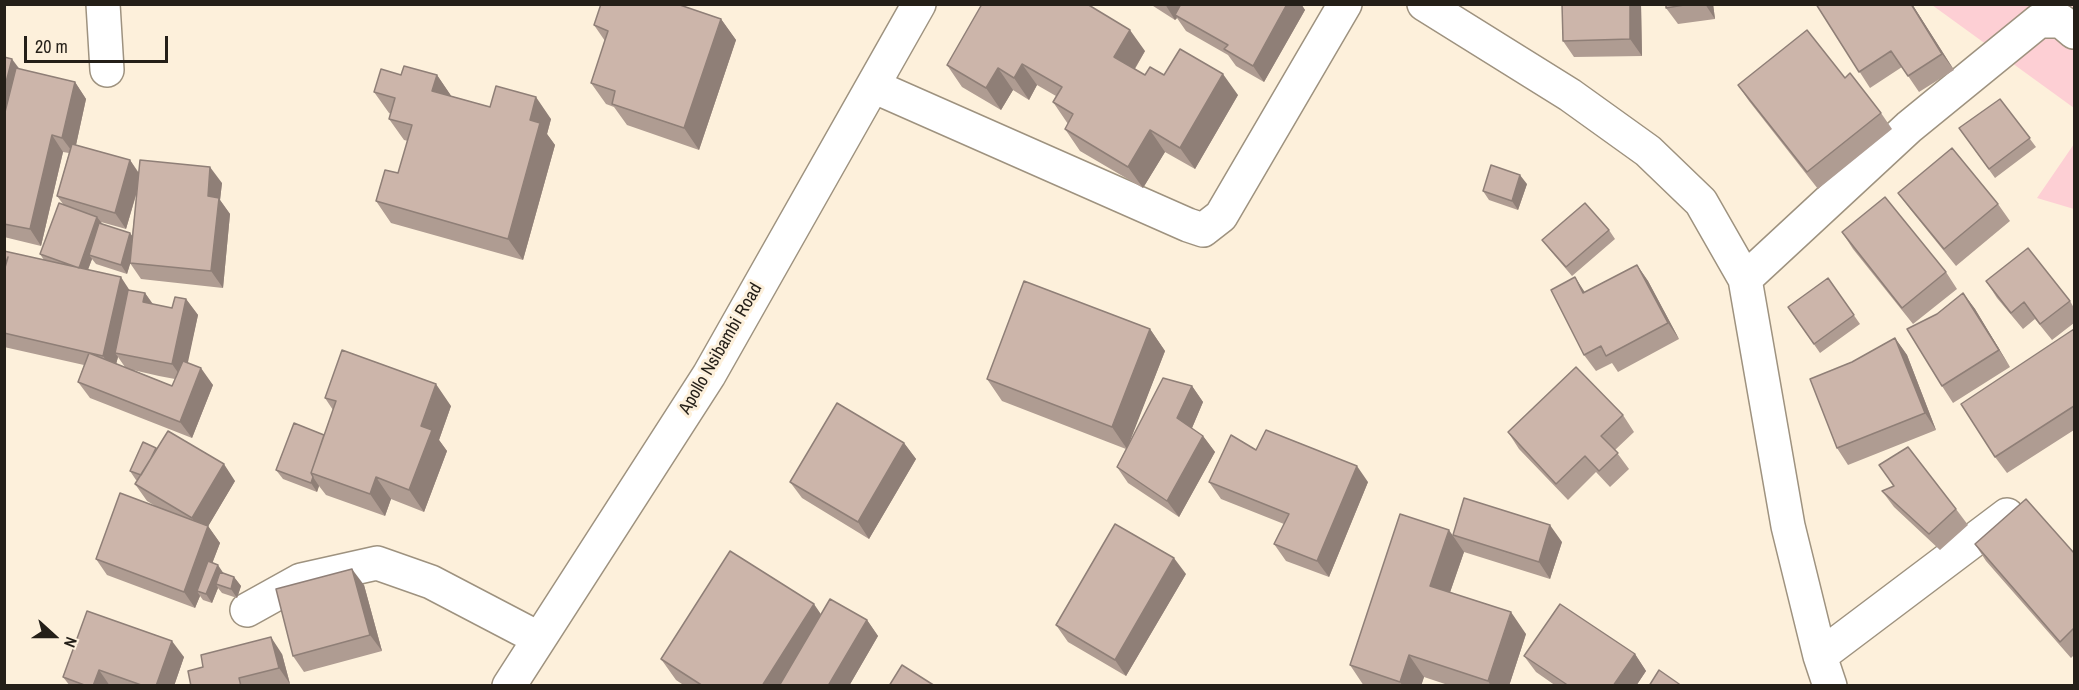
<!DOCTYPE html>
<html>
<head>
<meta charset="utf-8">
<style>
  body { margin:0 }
  #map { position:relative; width:2079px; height:690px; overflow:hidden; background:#fdf0db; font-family:"Archivo Narrow",sans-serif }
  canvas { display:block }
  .frame { position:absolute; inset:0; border:6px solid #241f18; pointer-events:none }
  .north { position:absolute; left:24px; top:606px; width:60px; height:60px; -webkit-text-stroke:4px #fdf0db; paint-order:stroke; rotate:111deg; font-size:16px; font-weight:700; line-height:24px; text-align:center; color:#241f18 }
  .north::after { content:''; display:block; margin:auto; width:21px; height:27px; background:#241f18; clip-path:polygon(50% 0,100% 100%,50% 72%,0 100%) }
  .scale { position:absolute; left:24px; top:36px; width:144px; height:27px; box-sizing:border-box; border:3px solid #241f18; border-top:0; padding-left:8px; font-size:18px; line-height:21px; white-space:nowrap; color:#241f18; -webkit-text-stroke:4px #fdf0db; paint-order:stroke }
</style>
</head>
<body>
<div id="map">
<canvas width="2079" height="690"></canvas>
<div class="frame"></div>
<div class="north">N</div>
<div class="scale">20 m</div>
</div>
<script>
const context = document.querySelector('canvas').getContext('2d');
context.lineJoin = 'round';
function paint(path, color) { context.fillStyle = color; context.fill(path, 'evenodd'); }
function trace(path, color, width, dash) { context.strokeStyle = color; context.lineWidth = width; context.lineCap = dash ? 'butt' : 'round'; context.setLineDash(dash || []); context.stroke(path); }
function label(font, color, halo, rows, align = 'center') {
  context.font = font + ' "Archivo Narrow",sans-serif'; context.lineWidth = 6; context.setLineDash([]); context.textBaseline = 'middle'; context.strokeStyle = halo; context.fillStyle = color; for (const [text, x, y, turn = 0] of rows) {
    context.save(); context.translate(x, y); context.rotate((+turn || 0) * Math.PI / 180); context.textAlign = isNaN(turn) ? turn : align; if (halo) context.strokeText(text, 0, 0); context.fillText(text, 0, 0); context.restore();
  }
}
paint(new Path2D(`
  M1932,5H2074V108Z
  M2074,144V209L2037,198Z`), '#fdcfd4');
const minor = new Path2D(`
  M103,4L107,70
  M1424,4L1570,95L1648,151L1701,202L1745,279L1788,526L1820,656L1830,686
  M873,86L1188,225L1203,230L1221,216L1345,4
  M1745,279L1909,127L2039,21H2061L2074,32
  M247,610L301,580L377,563L431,582L538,638
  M1820,656L2007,515
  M509,686L709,375L919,4`);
trace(minor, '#9e927f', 36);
trace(minor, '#fff', 33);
paint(new Path2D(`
  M1150,4H1301L1305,10L1264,82L1236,66L1228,55L1186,31L1177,18L1175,20Z
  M1641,4L1642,56L1574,57L1563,41Z
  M1666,4H1713L1715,19L1678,24L1666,8Z
  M1816,4H1912L1954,70L1919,92L1902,67L1870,88Z
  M721,19L736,40L699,150L627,125L614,107L606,104L591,83L605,41L594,25Z
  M1145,51L1135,69L1145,75H1164L1238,95L1195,169L1165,152L1143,188L1080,151L1065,129L1068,124L1053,102L1056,96L1037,85L1029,100L1013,90L1001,110L962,87L947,65Z
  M4,57L19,69L75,82L86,99L76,145L130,160L139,173L222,183L220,200L230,214L223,288L141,279L130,263L127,274L96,264L92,259L88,270L129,290L145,293L153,304L172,308L186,299L198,315L187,363L213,385L192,438L90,398L78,382L84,365L4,347V251L44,260L40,254L63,204L57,196L69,153L63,152L41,246L4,237ZM137,192L132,236L130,233L103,225L101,222L126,229ZM118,357L125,367L116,364ZM133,370L159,376L175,379L172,386Z
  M401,75H437L451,96L490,107L551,119L547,134L555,145L523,260L391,223L376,201L398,173L408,141L404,140L389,119L391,114L389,113L374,92Z
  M1845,78L1881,113L1892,129L1818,189L1749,101L1738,85Z
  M2000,99L2036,147L1995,178L1959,128Z
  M1527,184L1518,210L1489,200L1483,191Z
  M1898,193L1998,204L2010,221L1956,266L1910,209Z
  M1609,230L1615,239L1572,276L1549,249L1542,240Z
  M1842,232L1946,272L1957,289L1913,324L1853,249Z
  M1637,265L1648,281L1679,339L1618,372L1612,363L1596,371L1584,355L1585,292Z
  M1828,278L1860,324L1820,353L1788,307Z
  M1986,281L2070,301L2074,308V323L2052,340L2035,319L2023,329L1997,298Z
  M1963,293L1975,309L2010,367L1953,403L1942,386L1937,314Z
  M1150,329L1165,351L1129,442L1192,386L1203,402L1192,428L1203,436L1215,452L1179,517L1128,483L1117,467L1126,449L1002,401L987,379Z
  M2074,329V430L2007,473L1995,457Z
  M1895,338L1907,355L1936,430L1848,465L1837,448L1852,362Z
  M325,398L451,406L439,440L447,451L424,512L391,499L385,516L326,495L319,486L317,492L283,479L276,470L324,435L333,410Z
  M1623,415L1634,432L1615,450L1629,469L1610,487L1596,472L1568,500L1519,449L1508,432Z
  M904,443L916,459L869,539L802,498L790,482Z
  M157,449L235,481L208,526L220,543L212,563L224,574L234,577L241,586L237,598L222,593L218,588L212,603L203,600L200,596L195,608L107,575L96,559L157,507L147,501L135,484L138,480H136L130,471Z
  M1209,482H1368L1329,577L1286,561L1274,544L1284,524L1221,499Z
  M1894,486L1956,509L1968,525L1940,550L1894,507L1882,491Z
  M1453,535L1562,542L1550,579L1464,552L1450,592L1526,634L1509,686H1451L1424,677L1421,686H1364L1350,665Z
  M1975,544L2074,553V655L2071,658L1986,561Z
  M1186,574L1126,676L1068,642L1056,625Z
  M364,585L382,651L304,672L293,656Z
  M87,611L184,657L174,686H70L63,677Z
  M821,614L867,620L878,636L849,686H685L676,680L661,659Z
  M282,654L290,684L286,686H191Z
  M1635,654L1646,671L1636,686H1556L1536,672L1524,656Z`), '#af9c92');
paint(new Path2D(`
  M1165,4H1184L1175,15L1177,18L1175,20Z
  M1287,4H1301L1305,10L1264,82L1253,66Z
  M1630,4H1641L1642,56L1630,39Z
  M1705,4H1713L1715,19Z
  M1911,4H1912L1954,70L1942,54Z
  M721,19L736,40L699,150L684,128Z
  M1130,30L1145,51L1129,78L1114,57Z
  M12,59L24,75L4,153V90Z
  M1022,64L1037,85L1029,100L1014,78Z
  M998,68L1013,90L1001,110L986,88Z
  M1223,74L1238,95L1195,169L1180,148Z
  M437,75L452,97L432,91Z
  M75,82L86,99L74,154L62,138Z
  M536,97L551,119L547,134L555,145L523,260L508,239L530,120Z
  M1150,130L1165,152L1143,188L1128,167Z
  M52,135L63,152L41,246L30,229Z
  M130,160L141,177L126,229L115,213Z
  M210,167L222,183L220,200L230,214L223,288L211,271L208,196Z
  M1520,175L1527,184L1518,210L1512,201Z
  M97,217L104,226L89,255L92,259L85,277L79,268Z
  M130,233L137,242L127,274L121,265Z
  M1637,265L1648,281L1679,339L1668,323Z
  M121,277L132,294L115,353L118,357L114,372L103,356Z
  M1575,277L1586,294L1583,293Z
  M145,293L156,309L143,302Z
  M1963,293L1975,309L2010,367L1999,350Z
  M186,299L198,315L184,381L172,364Z
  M1150,329L1165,351L1127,449L1112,427Z
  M1895,338L1907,355L1936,430L1925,413Z
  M201,368L213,385L192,438L180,422Z
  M436,384L451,406L439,440L447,451L424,512L409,490L421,426Z
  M1192,386L1203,402L1189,435L1177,418Z
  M1203,436L1215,452L1179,517L1167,501Z
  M904,443L916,459L869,539L858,522Z
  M224,464L235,481L203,535L192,518Z
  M1357,466L1368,482L1329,577L1317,561Z
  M313,477L319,486L317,492L311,483Z
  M376,477L391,499L385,516L370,494Z
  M1550,525L1562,542L1550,579L1539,562Z
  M208,526L220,543L201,593L197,591L200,596L195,608L184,592Z
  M1449,530L1464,552L1445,607L1430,586Z
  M1174,558L1186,574L1126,676L1115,660Z
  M218,565L224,574L216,584L218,588L212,603L206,594Z
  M352,569L364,585L382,651L370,635Z
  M234,577L241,586L237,598L231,589Z
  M814,604L829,626L791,686H762Z
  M1511,612L1526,634L1509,686H1491L1488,681Z
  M867,620L878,636L849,686H828Z
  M271,637L282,654L290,684L279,668Z
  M172,641L184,657L174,686H156Z
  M1635,654L1646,671L1636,686H1613Z
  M1409,655L1424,677L1421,686H1403L1400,682Z
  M99,670L110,686H93Z`), '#8f7f77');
const building = new Path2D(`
  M601,4H677L721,19L684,128L612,104L615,91L591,83L608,31L594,25Z
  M982,4H1087L1130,30L1114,57L1145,75L1150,67L1164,75L1180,49L1223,74L1180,148L1150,130L1128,167L1065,129L1073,114L1053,102L1062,87L1022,64L1014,78L998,68L986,88L947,65Z
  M1181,4H1287L1253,66L1224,49L1228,45L1175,15Z
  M1562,4H1630V39L1563,41Z
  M1666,4H1690L1666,8Z
  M1816,4H1911L1942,54L1908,76L1891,51L1859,72Z
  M1807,30L1845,78L1850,73L1881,113L1807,172L1738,85Z
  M4,57L12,59L4,90Z
  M404,66L437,75L432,91L490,107L496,86L536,97L530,120L540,123L508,239L376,201L385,170L398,173L412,125L389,119L395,98L374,92L381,69L401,75Z
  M16,68L75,82L62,138L52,135L30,229L4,224V116Z
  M2000,99L2030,138L1989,169L1959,128Z
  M72,144L130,160L115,213L57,196Z
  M1952,148L1998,204L1944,249L1898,193Z
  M140,160L210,167L208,196L219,198L211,271L130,263Z
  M1491,165L1520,175L1512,201L1483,191Z
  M1885,197L1946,272L1902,308L1842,232Z
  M59,203L97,217L79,268L40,254Z
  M1585,203L1609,230L1566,267L1542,240Z
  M99,223L130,233L121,265L89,255Z
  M2028,248L2070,301L2040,324L2024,302L2011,313L1986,281Z
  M4,251L121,277L103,356L4,333V271L8,257L4,268Z
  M1637,265L1668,323L1606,356L1601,346L1584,355L1551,290L1575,277L1583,293Z
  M1828,278L1854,315L1814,344L1788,307Z
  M1024,281L1150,329L1112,427L987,379Z
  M128,290L145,293L143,302L172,308L175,297L186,299L172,364L115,353Z
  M1963,293L1999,350L1942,386L1907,329L1937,314Z
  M2074,329V406L1995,457L1961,404Z
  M1895,338L1925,413L1837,448L1810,379L1852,362Z
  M342,350L436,384L421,426L432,430L409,490L376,477L370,494L311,473L336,401L325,398Z
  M89,353L172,386L183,361L201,368L180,422L78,382Z
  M1576,367L1623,415L1601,436L1618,453L1599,471L1585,456L1556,484L1508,432Z
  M1163,378L1192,386L1177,418L1203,436L1167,501L1117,467Z
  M837,403L904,443L858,522L790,482Z
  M294,423L324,435L311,473L313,477L311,483L276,470Z
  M1266,430L1357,466L1317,561L1274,544L1289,514L1209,482L1231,435L1256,450Z
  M168,431L224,464L192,518L135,484Z
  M143,442L156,448L150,460L141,475L130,471Z
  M1908,447L1956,509L1929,534L1882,491L1894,486L1879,465Z
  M120,493L208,526L184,592L96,559Z
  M1464,498L1550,525L1539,562L1453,535Z
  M2026,499L2074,553V628L2060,642L1975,544Z
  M1400,514L1449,530L1430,586L1511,612L1488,681L1409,655L1400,682L1350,665Z
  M1115,524L1174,558L1115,660L1056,625Z
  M730,551L814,604L762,686H703L661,659Z
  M208,561L218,565L206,594L197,591Z
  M352,569L370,635L293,656L276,589Z
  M220,572L234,577L231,589L216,584Z
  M830,599L867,620L828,686H779Z
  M1560,604L1635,654L1613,686H1569L1524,656Z
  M87,611L172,641L156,686H144L99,670L93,686H87L63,677Z
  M271,637L279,668L239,678L241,686H191L188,671L203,667L201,655Z
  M902,665L935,686H889Z
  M1659,670L1682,686H1649Z`);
paint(building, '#ccb5aa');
trace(building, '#8f7f77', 1.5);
label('18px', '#241f18', '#fdf0db', [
  ["Apollo Nsibambi Road",721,349,-60]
]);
</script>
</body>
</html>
